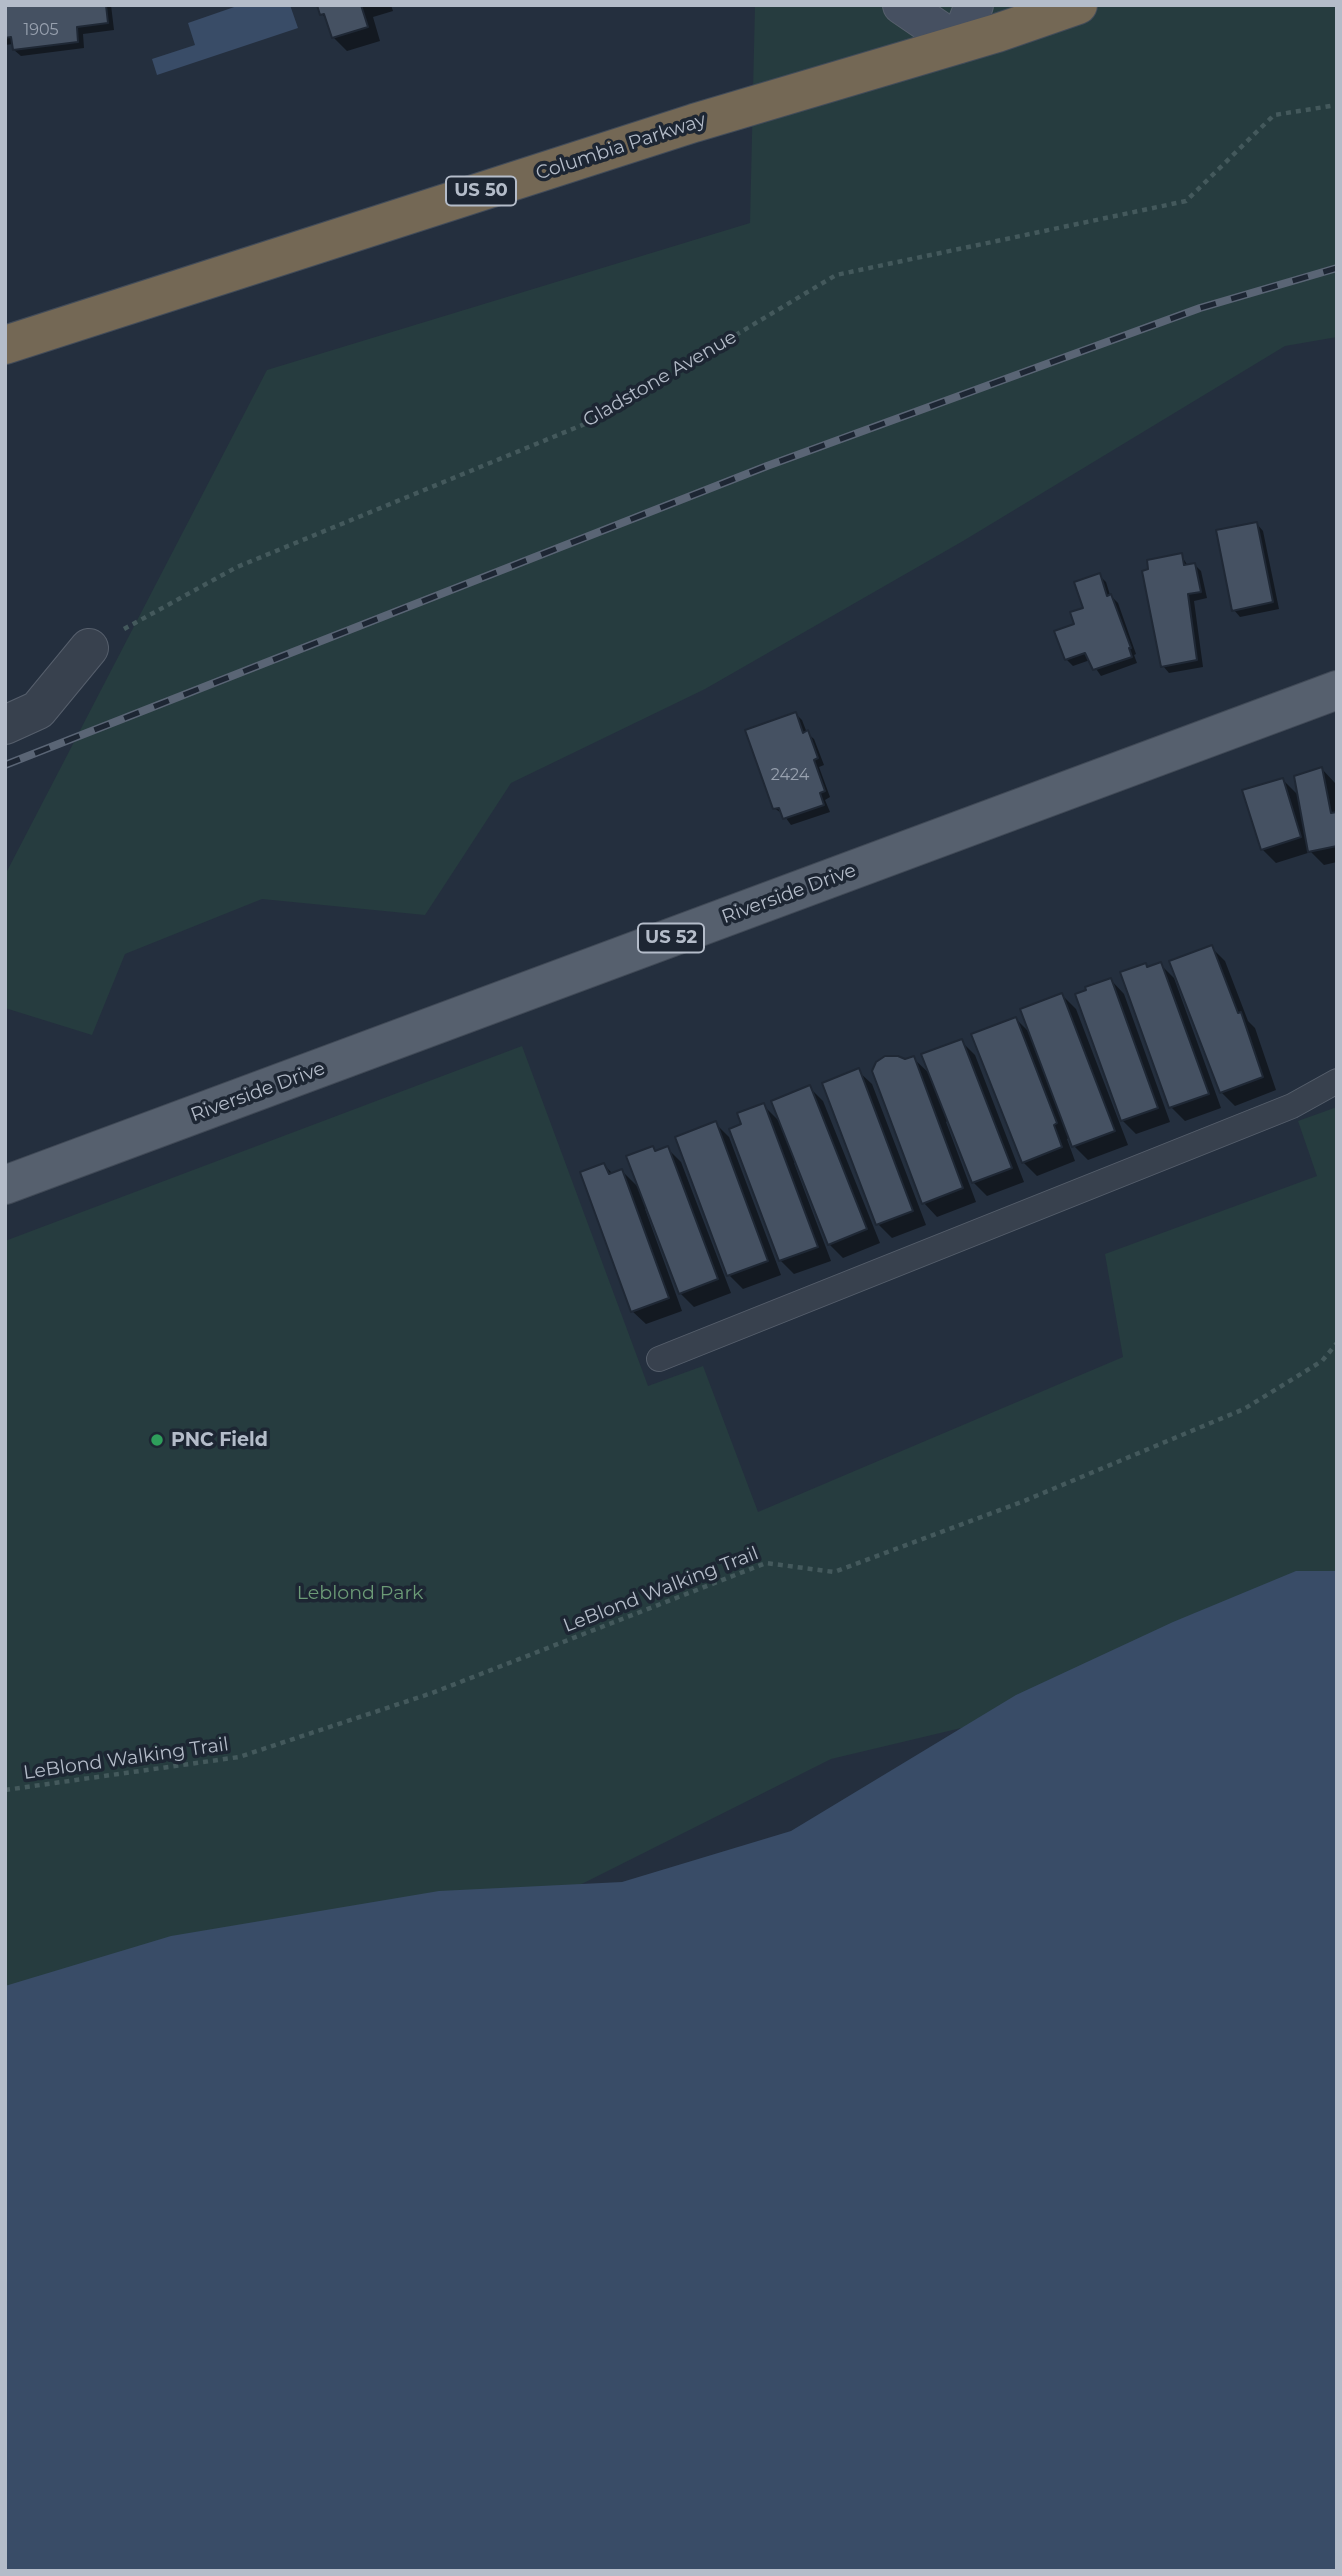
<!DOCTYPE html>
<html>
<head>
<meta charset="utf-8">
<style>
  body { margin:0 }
  #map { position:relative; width:1342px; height:2576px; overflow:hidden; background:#242f3e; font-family:Montserrat,sans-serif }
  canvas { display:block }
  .frame { position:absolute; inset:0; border:7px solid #b4bcc9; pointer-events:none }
</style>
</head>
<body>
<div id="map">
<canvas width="1342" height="2576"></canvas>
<div class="frame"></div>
</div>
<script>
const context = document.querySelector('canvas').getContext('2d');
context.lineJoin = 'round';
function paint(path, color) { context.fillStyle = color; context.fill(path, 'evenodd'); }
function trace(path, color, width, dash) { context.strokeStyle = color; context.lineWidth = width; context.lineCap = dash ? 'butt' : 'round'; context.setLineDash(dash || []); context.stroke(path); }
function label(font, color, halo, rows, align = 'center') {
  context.font = font + ' Montserrat,sans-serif'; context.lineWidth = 7; context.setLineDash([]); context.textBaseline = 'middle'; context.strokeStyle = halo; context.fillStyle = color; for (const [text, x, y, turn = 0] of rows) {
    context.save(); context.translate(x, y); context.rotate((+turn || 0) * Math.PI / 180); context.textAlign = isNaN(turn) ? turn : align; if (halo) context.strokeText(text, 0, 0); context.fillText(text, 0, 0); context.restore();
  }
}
paint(new Path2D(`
  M755,5H1337V337L1285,346L963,541L705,689L511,783L425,915L262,899L125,954L92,1035L5,1008V875L267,370L750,223Z
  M522,1046L648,1386L703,1366L758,1512L1123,1357L1105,1254L1317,1176L1298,1121L1337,1107V1651L1167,1679L831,1759L498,1926L5,2070V1241Z`), '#263c3f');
paint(new Path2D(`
  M240,5H290L298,28L157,75L152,59L195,45L188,23Z
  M1296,1571H1337V2571H5V1986L171,1936L439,1891L622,1882L791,1831L1016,1695L1173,1622Z`), '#394c67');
paint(new Path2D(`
  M5,5H111L114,30L83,34L84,48L21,56L14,50L13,44L5,45Z
  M319,5H391L393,11L373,17L380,41L347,51L334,38L328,21L322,14Z
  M1257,524L1263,531L1279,609L1240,617L1234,610Z
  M1181,555L1188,566L1195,565L1201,571L1207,598L1194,601L1203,667L1169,673L1163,666Z
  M1099,575L1106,582L1110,595L1118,603L1136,654L1134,655L1137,663L1101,676L1090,660L1073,666L1066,659L1076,625L1086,609Z
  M796,714L802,720L807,733L814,739L824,765L819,767L830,797L825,800L830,812L791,825L783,814L774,808Z
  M1322,769L1335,783L1337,790V862L1324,865L1311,852L1276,863L1262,849L1283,780L1300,797Z
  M1211,947L1225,961L1248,1021L1255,1028L1276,1090L1235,1106L1221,1092Z
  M1160,964L1174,978L1221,1108L1185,1121L1171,1107L1145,965L1149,968Z
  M1111,980L1124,994L1170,1122L1136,1134L1122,1120Z
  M1062,995L1076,1009L1128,1145L1088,1160L1074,1146L1071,1137L1067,1139L1075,1161L1037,1176L1023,1162L1016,1019L1032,1035Z
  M961,1041L975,1055L1024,1182L987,1196L973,1182L949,1120L946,1122L976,1202L937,1217L924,1203L905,1061L913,1058L932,1076Z
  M858,1071L872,1084L926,1225L892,1238L878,1224L824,1084Z
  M809,1087L823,1101L880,1243L843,1258L829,1244L797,1162L794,1163L831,1261L794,1274L780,1260L743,1125L763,1105L782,1124Z
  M715,1123L729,1137L781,1275L743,1289L729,1275Z
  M667,1148L681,1162L731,1293L694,1307L680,1293L648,1208L645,1209L682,1311L646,1324L632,1311L604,1165L613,1174L622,1171L641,1190L656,1152Z`), '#0007');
const building = new Path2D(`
  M5,5H106L108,23L77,27L78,42L13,50L11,37L5,38Z
  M317,5H361L368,27L332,38L324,14L320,15Z
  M1257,522L1273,602L1232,611L1216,530Z
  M1182,553L1184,565L1195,563L1201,592L1188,594L1197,660L1161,667L1142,571L1148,569L1147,560Z
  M1100,573L1107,596L1111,594L1131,648H1129L1132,657L1093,670L1085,653L1065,660L1054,631L1074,624L1070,612L1083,608L1074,582Z
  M796,712L803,733L808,730L818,758L814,760L825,791L820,793L824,805L783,819L779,808L773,809L745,730Z
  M1322,767L1331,813L1337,812V846L1308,852L1294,776Z
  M1283,778L1301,837L1261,850L1242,790Z
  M1212,945L1238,1013L1241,1012L1263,1077L1220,1093L1169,961Z
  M1161,962L1209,1094L1169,1108L1120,972L1146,963L1147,967Z
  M1111,978L1158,1108L1121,1121L1075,994L1086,990L1085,987Z
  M1062,993L1115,1131L1072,1147L1020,1009Z
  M1016,1017L1057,1123L1054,1125L1062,1147L1022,1163L971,1034Z
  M962,1039L1012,1168L972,1183L921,1054Z
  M885,1056H898L905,1059L914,1056L963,1188L922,1204L872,1071L876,1062Z
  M859,1068L913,1211L876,1225L822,1083Z
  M810,1085L867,1229L828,1245L771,1101Z
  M764,1103L818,1247L779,1261L729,1129L741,1124L737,1113Z
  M716,1121L768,1261L727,1276L675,1137Z
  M653,1146L655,1151L668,1146L718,1279L679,1294L626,1156Z
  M604,1163L609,1174L622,1169L669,1298L631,1312L580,1172Z`);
paint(building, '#455162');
trace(building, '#1f2835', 2);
const lane = new Path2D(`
  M659,1359L1292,1106L1337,1081`);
const street = new Path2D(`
  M5,725L38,710L89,648`);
const secondary = new Path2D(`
  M902,5L959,44L974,5`);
const primary = new Path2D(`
  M5,1185L1337,690`);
const highway = new Path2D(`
  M5,345L694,123L997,33L1078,5`);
trace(lane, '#565f6c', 26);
trace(street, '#565f6c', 40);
trace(secondary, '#565f6c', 40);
trace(primary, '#414a57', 40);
trace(highway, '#434c59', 40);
trace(new Path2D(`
  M124,629L237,567L592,421L836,275L1186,201L1274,115L1337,105
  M5,1790L239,1757L432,1693L766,1563L834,1572L1024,1501L1244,1409L1322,1361L1337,1343`), '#44595c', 4.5, [5, 5]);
trace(lane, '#38414e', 24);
trace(street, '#38414e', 38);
trace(secondary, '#465061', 38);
trace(primary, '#56606e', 38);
trace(highway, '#746855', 38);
const rail = new Path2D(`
  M5,765L767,466L1200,308L1337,268`);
trace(rail, '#5a6575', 8);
trace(rail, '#1d2633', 5, [16]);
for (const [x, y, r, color] of [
  [157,1440,7,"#2e9e5b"]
]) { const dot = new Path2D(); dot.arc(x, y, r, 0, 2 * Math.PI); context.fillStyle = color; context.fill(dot); trace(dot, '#1d2633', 2.5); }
label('16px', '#98a1af', null, [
  ["1905",41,30],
  ["2424",790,775]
]);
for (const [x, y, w] of [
  [481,191,70],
  [671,938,66]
]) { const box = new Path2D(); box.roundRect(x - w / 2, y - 14.5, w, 29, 5); context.fillStyle = '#1d2633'; context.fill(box); trace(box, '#b4bcc9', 2); }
label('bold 18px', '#b4bcc9', null, [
  ["US 50",481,191],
  ["US 52",671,938]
]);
label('19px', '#b4bcc9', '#1d2633', [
  ["Columbia Parkway",621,147,-18],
  ["Gladstone Avenue",660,379,-30],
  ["Riverside Drive",789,894,-20],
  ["Riverside Drive",258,1092,-20],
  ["LeBlond Walking Trail",661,1590,-21],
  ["LeBlond Walking Trail",126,1759,-8]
]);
label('bold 19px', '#b4bcc9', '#1d2633', [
  ["PNC Field",171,1440]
], 'left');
label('19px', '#6b9a76', '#1d2633', [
  ["Leblond Park",360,1593]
]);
</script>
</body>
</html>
